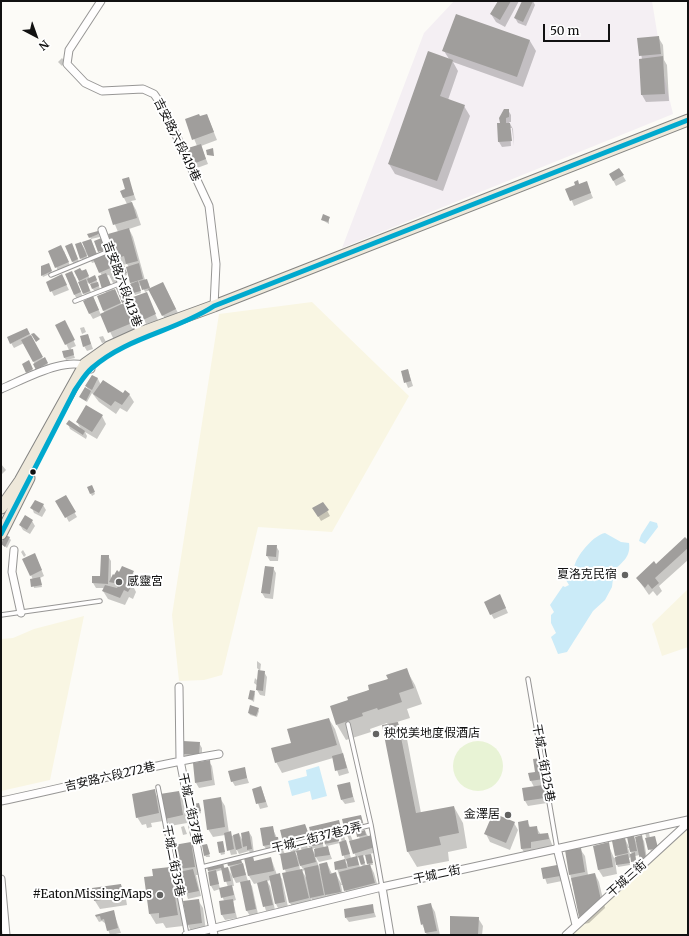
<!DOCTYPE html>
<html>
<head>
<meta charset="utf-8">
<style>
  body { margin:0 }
  #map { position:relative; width:689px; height:936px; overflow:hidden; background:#fcfbf7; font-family:Merriweather,serif }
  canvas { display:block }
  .frame { position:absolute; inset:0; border:2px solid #111; pointer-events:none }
  .north { position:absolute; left:16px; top:16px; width:40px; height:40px; -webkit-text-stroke:3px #fff; paint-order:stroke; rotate:139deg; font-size:11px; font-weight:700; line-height:16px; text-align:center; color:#111 }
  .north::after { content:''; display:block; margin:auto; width:14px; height:18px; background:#111; clip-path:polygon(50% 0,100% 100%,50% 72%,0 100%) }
  .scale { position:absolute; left:543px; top:24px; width:67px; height:18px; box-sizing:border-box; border:2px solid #111; border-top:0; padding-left:5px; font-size:12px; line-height:14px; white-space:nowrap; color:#111; -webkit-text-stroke:3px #fff; paint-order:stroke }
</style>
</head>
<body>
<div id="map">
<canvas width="689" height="936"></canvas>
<div class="frame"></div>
<div class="north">N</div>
<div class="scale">50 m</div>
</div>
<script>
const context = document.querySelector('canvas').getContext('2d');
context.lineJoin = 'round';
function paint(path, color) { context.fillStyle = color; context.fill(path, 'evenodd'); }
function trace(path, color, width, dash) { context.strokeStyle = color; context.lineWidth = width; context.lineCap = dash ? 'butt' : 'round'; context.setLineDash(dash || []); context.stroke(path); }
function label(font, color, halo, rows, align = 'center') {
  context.font = font + ' Merriweather,"Noto Sans TC",serif'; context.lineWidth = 4; context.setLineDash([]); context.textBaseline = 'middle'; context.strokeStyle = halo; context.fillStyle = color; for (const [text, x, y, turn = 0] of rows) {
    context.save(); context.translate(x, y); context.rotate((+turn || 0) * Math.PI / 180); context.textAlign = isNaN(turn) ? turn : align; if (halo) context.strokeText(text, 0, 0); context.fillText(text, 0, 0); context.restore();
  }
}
paint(new Path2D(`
  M454,1H652L664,75L673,114L342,248L424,33Z`), '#f4eff3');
paint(new Path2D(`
  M312,302L409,396L332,532L258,527L222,675L204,680L179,681L172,615L219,314Z
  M688,589V647L662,656L652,624Z
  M84,616L50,780L1,791V639L13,638L34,629Z
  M688,827V935H568Z`), '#f9f6e3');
paint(new Path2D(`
  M453 766a25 25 0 1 1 50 0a25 25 0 1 1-50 0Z`), '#e8f3d5');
paint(new Path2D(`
  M650,521L657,523L658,527L645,544L639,541L641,535Z
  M605,533L621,542L629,543C631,556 623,562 614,570L612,587L605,600L593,611L567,652L558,654L551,637L556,633L551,623V615L554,612L550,605L563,586L565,587L569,585L566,580C572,575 572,571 575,564C579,553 594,535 605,533Z
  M319,766L327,796L312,800L310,791L292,796L288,781L307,776L306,770Z`), '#cbebf8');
paint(new Path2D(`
  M499,1H519L505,27L496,22L491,14Z
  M523,1H533L535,5L526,26L518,23L515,18Z
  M658,37L663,45L664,60L667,65L669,101L646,102L642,95V59L638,39Z
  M530,41L536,51L523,87L453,62L458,71L448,100L464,106L470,116L443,191L395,174L389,164L449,59L444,51Z
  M62,58L65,62L62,66L58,62Z
  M508,110L511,115V122H509L513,129L514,146L512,128H510L511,146L502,147L499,142L498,124H501Z
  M207,115L217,140L201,146L208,164L197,168L194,163L197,146L186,119Z
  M619,169L626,181L616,186L610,174Z
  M128,178L136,200L131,201L136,210L141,225L129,229L133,237L145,280L148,282L150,289L167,291L180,317L167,323L150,290L145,292L158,320L146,324L144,319L145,292L142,285L139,286L141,293L135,295L131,285L129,267L127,264L123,265L127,275L124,276L116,258L118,232L109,210L127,204L124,198Z
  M586,182L593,198L574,206L567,189Z
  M329,218V224L322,220Z
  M99,234L100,237L91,239L90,237Z
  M103,239L117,284L114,285L109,275L106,276L122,306L124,304L117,288L130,306L125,308L136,331L114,340L102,315L93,319L90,314L85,301L87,300L75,271L85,270L90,279L95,276L100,289L94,291L90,282L87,283L101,315L105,313L103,310L106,293L103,288L102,276L95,262L92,263L90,259L100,253Z
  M91,240L97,254L89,257L86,254L89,261L84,263L81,258V243L86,251Z
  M72,245L80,264L75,266L72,261Z
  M49,251H64L71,268L59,273Z
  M49,266L52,273L43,277L42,275Z
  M66,275L75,277L83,297L77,300Z
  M64,280L69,290L54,296L47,282Z
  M57,325L67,326L76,346L71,348L75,358L66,360L65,358L63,352L69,350Z
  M84,327L86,332L82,334L80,328Z
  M30,334L43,359L45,358L50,369L40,374L24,343L14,348L11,343Z
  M88,335L93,349L87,351L84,346Z
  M103,336L106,342L102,343L99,337Z
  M28,362L34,372L28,375L23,364Z
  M408,370L413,386L408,388L402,372Z
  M92,376L98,379L101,385L124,394H129L134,402L127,412L120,408L116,414L99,402L92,393L87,402L82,399L80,397L89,391L86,386Z
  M102,416L106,424L97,439L85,432L87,436L86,439L70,429L68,424L81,429L77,422Z
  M1,464L6,470L1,475Z
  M91,486L95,494L92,496L88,488Z
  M65,496L77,517L69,522L57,501Z
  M323,503L330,516L321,521L314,509Z
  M43,505L46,510L42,517L34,513L32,508Z
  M32,521L35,526L30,534L23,530L20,525Z
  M9,538L11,540L7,548L2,544Z
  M688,542V560L659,586L662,591L657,596L653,591L649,595L637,578Z
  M276,546L279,551L278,561H270L267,556Z
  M23,550L26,555L24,557L21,552Z
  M108,556L111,561V580L120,573L133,572L137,580L134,588L136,592L133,599L129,597L125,605L108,599L103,591L105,588H96L93,583V577H101Z
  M37,559L44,576L40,578L42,587L34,588L33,580L31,575Z
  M265,567L273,568L276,573L273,599L265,598L262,593Z
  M502,600L508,613L494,619L491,614Z
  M257,661L261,664L260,672H264L267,677L265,696L260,695L257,690L258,686L254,683L255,678L258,681L259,670L257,668Z
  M406,669L415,685L422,704L407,709L410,718L397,722L407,739L421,813L454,807L463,823L467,848L448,852L449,861L417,867L408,852L388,725L387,723L370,729L371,732L346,740L337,725L349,701Z
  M254,692L255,694L254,702L249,699Z
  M258,709L259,711L257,717L250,715L249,713Z
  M329,719L335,729L349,773L339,776L333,758L282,773L276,762L292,744Z
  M199,743L202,748V759H186L184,754Z
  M540,759L546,784L542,785L545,791L547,803L528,806L525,801L534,787L531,781L536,773Z
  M209,762L212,766L215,785L199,788L196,783Z
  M244,769L249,783L235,786L232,781Z
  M349,783L355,802L345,804L342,800Z
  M261,787L268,807L260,809L253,789Z
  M154,791L158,798L163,821L151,823L152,827L147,828L146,824L142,825L137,817Z
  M179,792L183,800L187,823L170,826L166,818Z
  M220,798L225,806L229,833L232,836L239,834L243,841L249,832L252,837L254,854H251L249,851L239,854L236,848L237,854L231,855L225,835L213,837L208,829Z
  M200,806L201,813L197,815L196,813Z
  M361,816L365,828L347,833L345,828Z
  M338,821L343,833L314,839L312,834Z
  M527,822L531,828L536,827L541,835L548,834L553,847L534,849L535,856L527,857L522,849L519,823Z
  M514,823L518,830L510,850L490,842L486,834Z
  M305,825L311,840L287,846L284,841Z
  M184,826L187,834L183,835L181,827Z
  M272,827L281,847L267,850L264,846Z
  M365,831L377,852L370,854L373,865H370L374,873L379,891L349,898L343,885H341L344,900L331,902L326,895L328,903L315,905L311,898L312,906L294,910L290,903L286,873L281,855H279L277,851L283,850L285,854L291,853L290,848H298L299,851H302L300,846L307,845L308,849L322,841L324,848L327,847L325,844L338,839L339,843L342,842L340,837L344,836L351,858L356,857L347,835L350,834L353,841L360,839L358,833ZM340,843L345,860L335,862L342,885L336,874H332L327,863L321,872L315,856L319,862L332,859L327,846ZM315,848L316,856L312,849ZM295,852H298L299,859ZM366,855L369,865L366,866L362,856ZM359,857L363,867H360L357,858ZM348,860L349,867L345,861ZM299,863L303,869L300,870ZM305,870L307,879L302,871Z
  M645,833H649L650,838L654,837L660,853L652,855Z
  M634,837L637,844L641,837L644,841L648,864H643L640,855L635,856L637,863H633L631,857L629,858L630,865L618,867L615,861L617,874L603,877L598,869L608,844L614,858L617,857L616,855L625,839L630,849ZM628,848H629L632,854H630Z
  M191,843L195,851L199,875H196L201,896L188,899L179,869L175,845Z
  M223,844L225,854L221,855L220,852Z
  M207,845L210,857H206L205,855Z
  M580,849L585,856L588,875L595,874L599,882L605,908L589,923L584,924L580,916L570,874Z
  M252,857L255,862L271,858L277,875L279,874L282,879L288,907L278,908L276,904L271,880L267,881L270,886L275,910L266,911L258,883L254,884L249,876L246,858Z
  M242,862L248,881L252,886L258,914L250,916L247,911L241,882L236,883L232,875L234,886H232L236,900L233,901L237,918L225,920L222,915L220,902L224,901L220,889L214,891L211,886L208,868L223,864L225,869L228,868L232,876L229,865ZM222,870L228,887L220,888L215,872Z
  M557,866L562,881L547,884L542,869Z
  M170,868L176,878L183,926L166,928L163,923L156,924L150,914L154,877Z
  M121,885L125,893L127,905L100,909L95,901L94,889Z
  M198,900L203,908L206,931L192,933L188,925L185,902Z
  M372,905L376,917L349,922L346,918Z
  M431,905L435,912L440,935H427L422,924Z
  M113,911L121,933L110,935L106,924L102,921L99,922L96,917Z
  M478,918L483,926L482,935H451Z`), '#0003');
paint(new Path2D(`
  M498,1H511L500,20L490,14Z
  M522,1H533L523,22L514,18Z
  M456,14L530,40L517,77L442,51Z
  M659,36L661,54L639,56L637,38Z
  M428,51L453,60L440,96L465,105L437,181L388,164Z
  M663,56L665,94L641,95L639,59Z
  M504,109H509V117L506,118V123H510L512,141L498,142L497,123H500L499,118Z
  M199,114L200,116L207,114L214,132L192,140L185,119Z
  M201,144L206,159L193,164L188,148Z
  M213,148L214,156L207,155L206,150Z
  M619,168L624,175L613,181L609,174Z
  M129,177L134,195L123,198L120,191L125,189L122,179Z
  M578,180L579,184L587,181L591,193L570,201L565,189L575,185L574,182Z
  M132,202L137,218L113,225L108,209Z
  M323,214L330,217L328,222L321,220Z
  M129,228L138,261L126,264L124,256L115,259L108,234Z
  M98,231L99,234L89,238L87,234Z
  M104,237L108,249L98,252L94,241Z
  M91,239L97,255L89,258L82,242Z
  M81,242L87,256L80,259L75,244Z
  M72,243L78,259L72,262L65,246Z
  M61,245L69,262L55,268L48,251Z
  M109,252L115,266L99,273L93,259Z
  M49,263L52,271L41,276V266Z
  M139,263L143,279L130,283L126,267Z
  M124,265L127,273L122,275L119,267Z
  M80,268L82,271L86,269L89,276L79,281L74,271Z
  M72,271L81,292L74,295L65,274Z
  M106,273L111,285L102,289L98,276Z
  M62,274L67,285L50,292L46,282Z
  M95,275L97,280L89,284L87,279Z
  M86,279L90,291L83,294L78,282Z
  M147,279L150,288L142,290L139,281Z
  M138,281L141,291L133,293L130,284Z
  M98,282L99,286L92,289L90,284Z
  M163,282L176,309L162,316L148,289Z
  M122,285L128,301L122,303L116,288Z
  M115,289L121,303L103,311L97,296Z
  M147,292L156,314L143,320L133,297Z
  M93,296L99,310L89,314L83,301Z
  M124,303L132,323L108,333L100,314Z
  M65,320L75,340L65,345L55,325Z
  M27,328L30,334L10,344L7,337Z
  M34,333L40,339L36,342L31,334Z
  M88,334L91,344L83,347L80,336Z
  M31,335L43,357L33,362L21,340Z
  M73,349L74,355L64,358L62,351Z
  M45,357L48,363L36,370L33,364Z
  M29,360L33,369L26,373L22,364Z
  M408,369L411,381L404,383L401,371Z
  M92,375L98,378L92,390L85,386Z
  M103,380L123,393L125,390L130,394L122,405L115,401L111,406L93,394Z
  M85,387L91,391L86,401L79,397Z
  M86,405L103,415L92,432L76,422Z
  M69,420L85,431L83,435L66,424Z
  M92,485L95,492L90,494L87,487Z
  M66,495L76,512L65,518L55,501Z
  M35,500L44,504L39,513L30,508Z
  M323,502L329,510L318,517L312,508Z
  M25,515L33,520L27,530L19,525Z
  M5,535L10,537L5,547L1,544Z
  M685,537L688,540V548L655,578L659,583L652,589L648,584L645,588L636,578L654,561L656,564Z
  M267,545H277L276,557L266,556Z
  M35,553L42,570L30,576L22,559Z
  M101,555H109L108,584L92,583V576H100Z
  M122,566L134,571L128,582L133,584L128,592L124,590L120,598L102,591L105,585L117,588L119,584L109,582L113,574L114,575L117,570L119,572Z
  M265,566L274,567L270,594L261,593Z
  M40,577L42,585L31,587L30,579Z
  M500,594L506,608L490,615L484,602Z
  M407,668L414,688L399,693L402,702L378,710L377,708L362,713L363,716L336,725L330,706L348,700L347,697L369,690L368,685L388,679L386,675Z
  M258,670L265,671L263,691L256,690Z
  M250,690L255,691L253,700L248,699Z
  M250,705L259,708L256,716L248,713Z
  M329,718L337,745L275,763L271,748L291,743L287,729Z
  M398,722L416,813L454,806L459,833L439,837L441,845L407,852L382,725Z
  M183,741L200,742L199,755L183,754Z
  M343,753L347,768L335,771L332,756Z
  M541,758L544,779L530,781L528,773L535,772L533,759Z
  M210,760L212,780L195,783L193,763Z
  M245,767L247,778L231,782L228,771Z
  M350,782L353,797L341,800L337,785Z
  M543,785L545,798L524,801L522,788Z
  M261,786L266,802L256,804L252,789Z
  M155,789L159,813L136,818L132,794Z
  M179,791L183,815L165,819L160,794Z
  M221,797L225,827L207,830L203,800Z
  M199,803L201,811L195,813L193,804Z
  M493,813L515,822L506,843L484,834Z
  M361,815L363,823L344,828L342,819Z
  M339,820L341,828L311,835L309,827Z
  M528,820L529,827L537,826L538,834L548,833L549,839L531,842V848L521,849L518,822Z
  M305,824L309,835L283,842L280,830Z
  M273,826L275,837H278L279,843L263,846L260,828Z
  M365,830L366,835L357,837L356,832Z
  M231,831L234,849L227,851L224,833Z
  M249,831L252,849L247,850V846L243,847L241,833Z
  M239,833L242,848L236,850L233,835Z
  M372,835L375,847L353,854L349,841Z
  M642,835L646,859L640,860L635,837Z
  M338,836L339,841L325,844L324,840Z
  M634,836L637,851L630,852L627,837Z
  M655,836L658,848L648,850L645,838Z
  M625,838L628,853L615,856L612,841Z
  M323,840V844L309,847L308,843Z
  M346,840L350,854L342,856L339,842Z
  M223,841L225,852L219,853L217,842Z
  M191,842L195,867L178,869L174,845Z
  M609,842L613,867L598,870L593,846Z
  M207,844L210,854L204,856L202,845Z
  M298,845L299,849L289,851L288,847Z
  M328,846L330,855L315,857L314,849Z
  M312,847L316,862L300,866L296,851Z
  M581,848L585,872L569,875L565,850Z
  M295,851L299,866L283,870L280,854Z
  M635,852L636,861L631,862L630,854Z
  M371,854L373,863L367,864L365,855Z
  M628,854L630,863L616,865L615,857L623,855L624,860L623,855Z
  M363,855L365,863L361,865L358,856Z
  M253,856L254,861L271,857L274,871L248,876L244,858Z
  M357,856L359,865L348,867L346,859Z
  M241,859L242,863L228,866L227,862Z
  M345,859L347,868L335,870L334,862Z
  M327,862L330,874L336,872L341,892L325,895L319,864Z
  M223,863L224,868L228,867L231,881L224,882L221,868L208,871L207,867Z
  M243,863L246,875L233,878L230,867Z
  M370,864L375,883L344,891L339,872Z
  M318,865L324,895L310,898L304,868Z
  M557,865L560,876L543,879L541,868Z
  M170,867L178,915L159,918V913L149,914L144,877L153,876L152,869Z
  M193,869L199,891L184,894L179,872Z
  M302,869L309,898L289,903L282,873Z
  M216,870L219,884L210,886L208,872Z
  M280,873L285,902L275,904L269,876Z
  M595,873L601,900L585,915L579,917L571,878Z
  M250,880L256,909L246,911L240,882Z
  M267,880L273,905L263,907L257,883Z
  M121,884L123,897L94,901L92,888Z
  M232,885L234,895L221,898L219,888Z
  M199,899L202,923L187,925L183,901Z
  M233,899L235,913L221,915L219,901Z
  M431,903L437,931L425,933L423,924L421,925L417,906Z
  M373,904L374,913L345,918L344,909Z
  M114,910L118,928L107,931L104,919L101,920L100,916L96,917L95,915Z
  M450,916L479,917L478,935H450Z`), '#a09e9c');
const service = new Path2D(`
  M51,275L109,251
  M75,301L121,283
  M1,615L100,601
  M528,679L557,848
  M348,724L371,825
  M158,787L187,935
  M202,867L371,825L382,887`);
const minor = new Path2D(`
  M101,1L69,50L67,64L85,83L102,91L143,89L154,94L163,107L209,206L216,264L214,306
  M102,230L141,336
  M1,389C23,380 70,353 91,369
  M14,550L12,572L21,613
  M179,687L180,760L214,935
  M1,801C74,786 146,766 219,754
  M557,848L576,925
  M1,879L6,935
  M382,887L390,935
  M186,935L382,887L688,820
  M566,935L688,823`);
const primary = new Path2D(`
  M1,508L20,481L85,364L109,347L140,333L214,306L688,120
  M1,534L29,478`);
trace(service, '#979695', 5.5);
trace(minor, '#979695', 9);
trace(primary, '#848482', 13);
trace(service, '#fffefe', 3.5);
trace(minor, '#fffefe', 7);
trace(primary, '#eee8da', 11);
trace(new Path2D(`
  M1,534L75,390C80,383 85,374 92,368C127,337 176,331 214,306L688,120`), '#00a9ce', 5);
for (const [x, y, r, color] of [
  [33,472,3.5,"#111"],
  [625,575,4,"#636362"],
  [119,582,4,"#636362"],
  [376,734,4,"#636362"],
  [508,815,4,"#636362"],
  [160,895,4,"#636362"]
]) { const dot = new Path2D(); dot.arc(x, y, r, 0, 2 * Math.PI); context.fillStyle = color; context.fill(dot); trace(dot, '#fff', 1.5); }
label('12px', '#111', '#fff', [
  ["吉安路六段419巷",177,140,64],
  ["吉安路六段413巷",122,284,70],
  ["干城二街125巷",543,763,80],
  ["吉安路六段272巷",110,777,-13],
  ["干城二街37巷",190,809,78],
  ["干城二街37巷2弄",317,838,-14],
  ["干城二街35巷",173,861,79],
  ["干城二街",437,875,-12],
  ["干城三街",627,879,-42]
]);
label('12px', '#111', '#fff', [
  ["夏洛克民宿",617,575],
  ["感靈宮",127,582,"left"],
  ["秧悦美地度假酒店",384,734,"left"],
  ["金澤居",500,815],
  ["#EatonMissingMaps",152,895]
], 'right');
</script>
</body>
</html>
